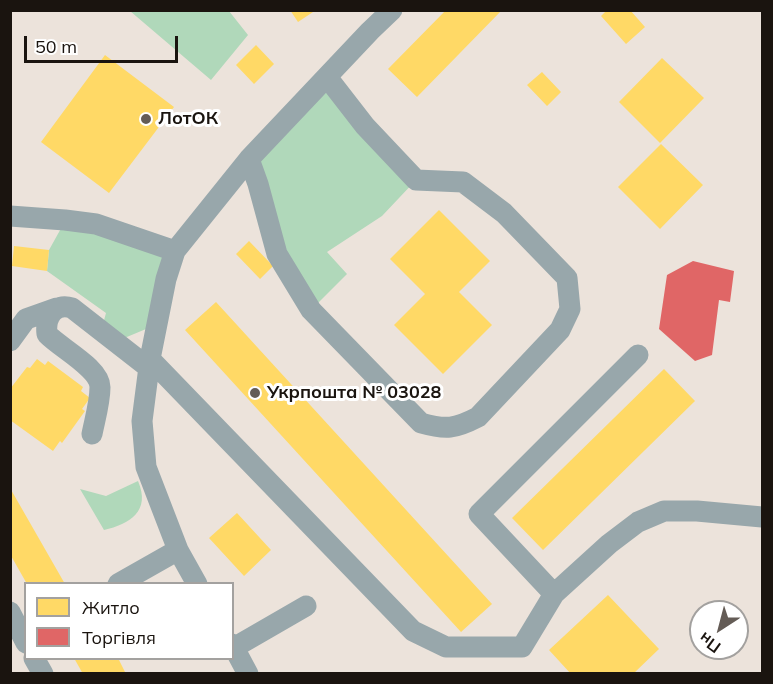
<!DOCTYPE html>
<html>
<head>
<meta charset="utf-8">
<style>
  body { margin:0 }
  #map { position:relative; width:773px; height:684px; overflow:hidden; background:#ece3db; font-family:Mulish,sans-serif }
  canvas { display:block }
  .frame { position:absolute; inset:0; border:12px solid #1a140f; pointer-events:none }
  .legend { position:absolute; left:24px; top:582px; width:210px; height:78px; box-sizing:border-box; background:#fff; border:2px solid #a3a19f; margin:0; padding:8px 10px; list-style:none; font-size:18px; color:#1a140f }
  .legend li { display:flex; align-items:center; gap:12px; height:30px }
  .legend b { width:30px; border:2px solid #a3a19f }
  .north { position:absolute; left:689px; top:600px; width:60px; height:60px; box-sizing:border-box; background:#fff; border:2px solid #a3a19f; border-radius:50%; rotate:216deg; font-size:16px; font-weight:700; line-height:24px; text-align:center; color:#1a140f }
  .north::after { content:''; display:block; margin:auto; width:21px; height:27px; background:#645c56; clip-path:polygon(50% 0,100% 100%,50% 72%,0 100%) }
  .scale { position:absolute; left:24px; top:36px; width:154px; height:27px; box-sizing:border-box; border:3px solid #1a140f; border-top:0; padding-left:8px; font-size:18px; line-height:21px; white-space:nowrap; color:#1a140f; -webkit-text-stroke:4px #fff; paint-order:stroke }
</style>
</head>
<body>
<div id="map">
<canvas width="773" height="684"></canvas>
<div class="frame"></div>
<ul class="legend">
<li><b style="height:16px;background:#ffd966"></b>Житло</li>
<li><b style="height:16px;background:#e06666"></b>Торгівля</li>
</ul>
<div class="north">Пн</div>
<div class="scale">50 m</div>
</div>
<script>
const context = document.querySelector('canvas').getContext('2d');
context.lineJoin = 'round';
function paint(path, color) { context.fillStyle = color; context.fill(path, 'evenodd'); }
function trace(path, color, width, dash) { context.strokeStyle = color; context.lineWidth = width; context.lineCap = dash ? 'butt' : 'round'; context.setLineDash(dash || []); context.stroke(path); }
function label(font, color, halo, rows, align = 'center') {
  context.font = font + ' Mulish,sans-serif'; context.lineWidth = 6; context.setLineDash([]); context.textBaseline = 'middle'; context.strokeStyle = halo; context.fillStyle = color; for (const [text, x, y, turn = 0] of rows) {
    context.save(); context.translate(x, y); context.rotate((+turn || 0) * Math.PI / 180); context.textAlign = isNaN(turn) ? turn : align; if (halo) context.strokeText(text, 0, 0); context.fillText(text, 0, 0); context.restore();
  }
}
paint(new Path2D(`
  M130,11H229L248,35L211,80Z
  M327,77L416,180L382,216L327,252L347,274L311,310L249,159Z
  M64,223L175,251L158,324L122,339L103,324L106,313L47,271L49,250Z
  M138,481C151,511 130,524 104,530L80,489L106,496Z`), '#b0d8ba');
paint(new Path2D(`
  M290,10H316L298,22Z
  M446,10H502L417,97L388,69Z
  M607,10H630L645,27L626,44L601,16Z
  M256,45L274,64L254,84L236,65Z
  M105,55L174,107L109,193L41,142Z
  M662,58L704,98L660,143L619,102Z
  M542,72L561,92L547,106L527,85Z
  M661,144L703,185L660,229L618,187Z
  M439,210L490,261L459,292L492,325L443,374L394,325L425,294L390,259Z
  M249,241L273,266L260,279L236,254Z
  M14,246L49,250L47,271L12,266Z
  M216,302L492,604L461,632L185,330Z
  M37,359L45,365L48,361L83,387L81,391L90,398L82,409L85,411L62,443L60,441L53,451L10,420V389L27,367L30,368Z
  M664,369L695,401L543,550L512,518Z
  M10,488L65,584H27L10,554Z
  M237,513L271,550L244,576L209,538Z
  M608,595L659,649L633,674H571L549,650Z
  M74,658H118L126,674H83Z`), '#ffd966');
paint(new Path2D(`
  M693,261L734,271L730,302L719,300L712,355L695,361L659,329L667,275Z`), '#e06666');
trace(new Path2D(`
  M249,159L258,184L277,254L311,310L421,423C446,430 455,429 478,417L560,330L570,309L567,278L504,213L463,182L416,180L365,126L327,77
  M10,216L65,220L96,224L175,251
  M10,341L26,319L57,308
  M150,359L413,631L446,647H522L554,594L609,544L638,522L664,511H697L762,517
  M92,434C95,419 100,402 100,387C100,368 60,348 47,334C45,318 54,302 72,308L149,368
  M118,584L178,550
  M197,584L178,550L146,467L142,421L150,359L166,279L175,251L249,159L370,31L392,10
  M554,594L479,514L638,355
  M10,612L26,643
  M232,644L248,674
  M235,647L306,606
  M34,658L43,674`), '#98a7ab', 21);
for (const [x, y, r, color] of [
  [146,119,6,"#645c56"],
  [255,393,6,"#645c56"]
]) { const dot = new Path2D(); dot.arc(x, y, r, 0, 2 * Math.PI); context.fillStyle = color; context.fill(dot); trace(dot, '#fff', 2); }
label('bold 18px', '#1a140f', '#fff', [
  ["ЛотОК",158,119],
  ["Укрпошта № 03028",267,393]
], 'left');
</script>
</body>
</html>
